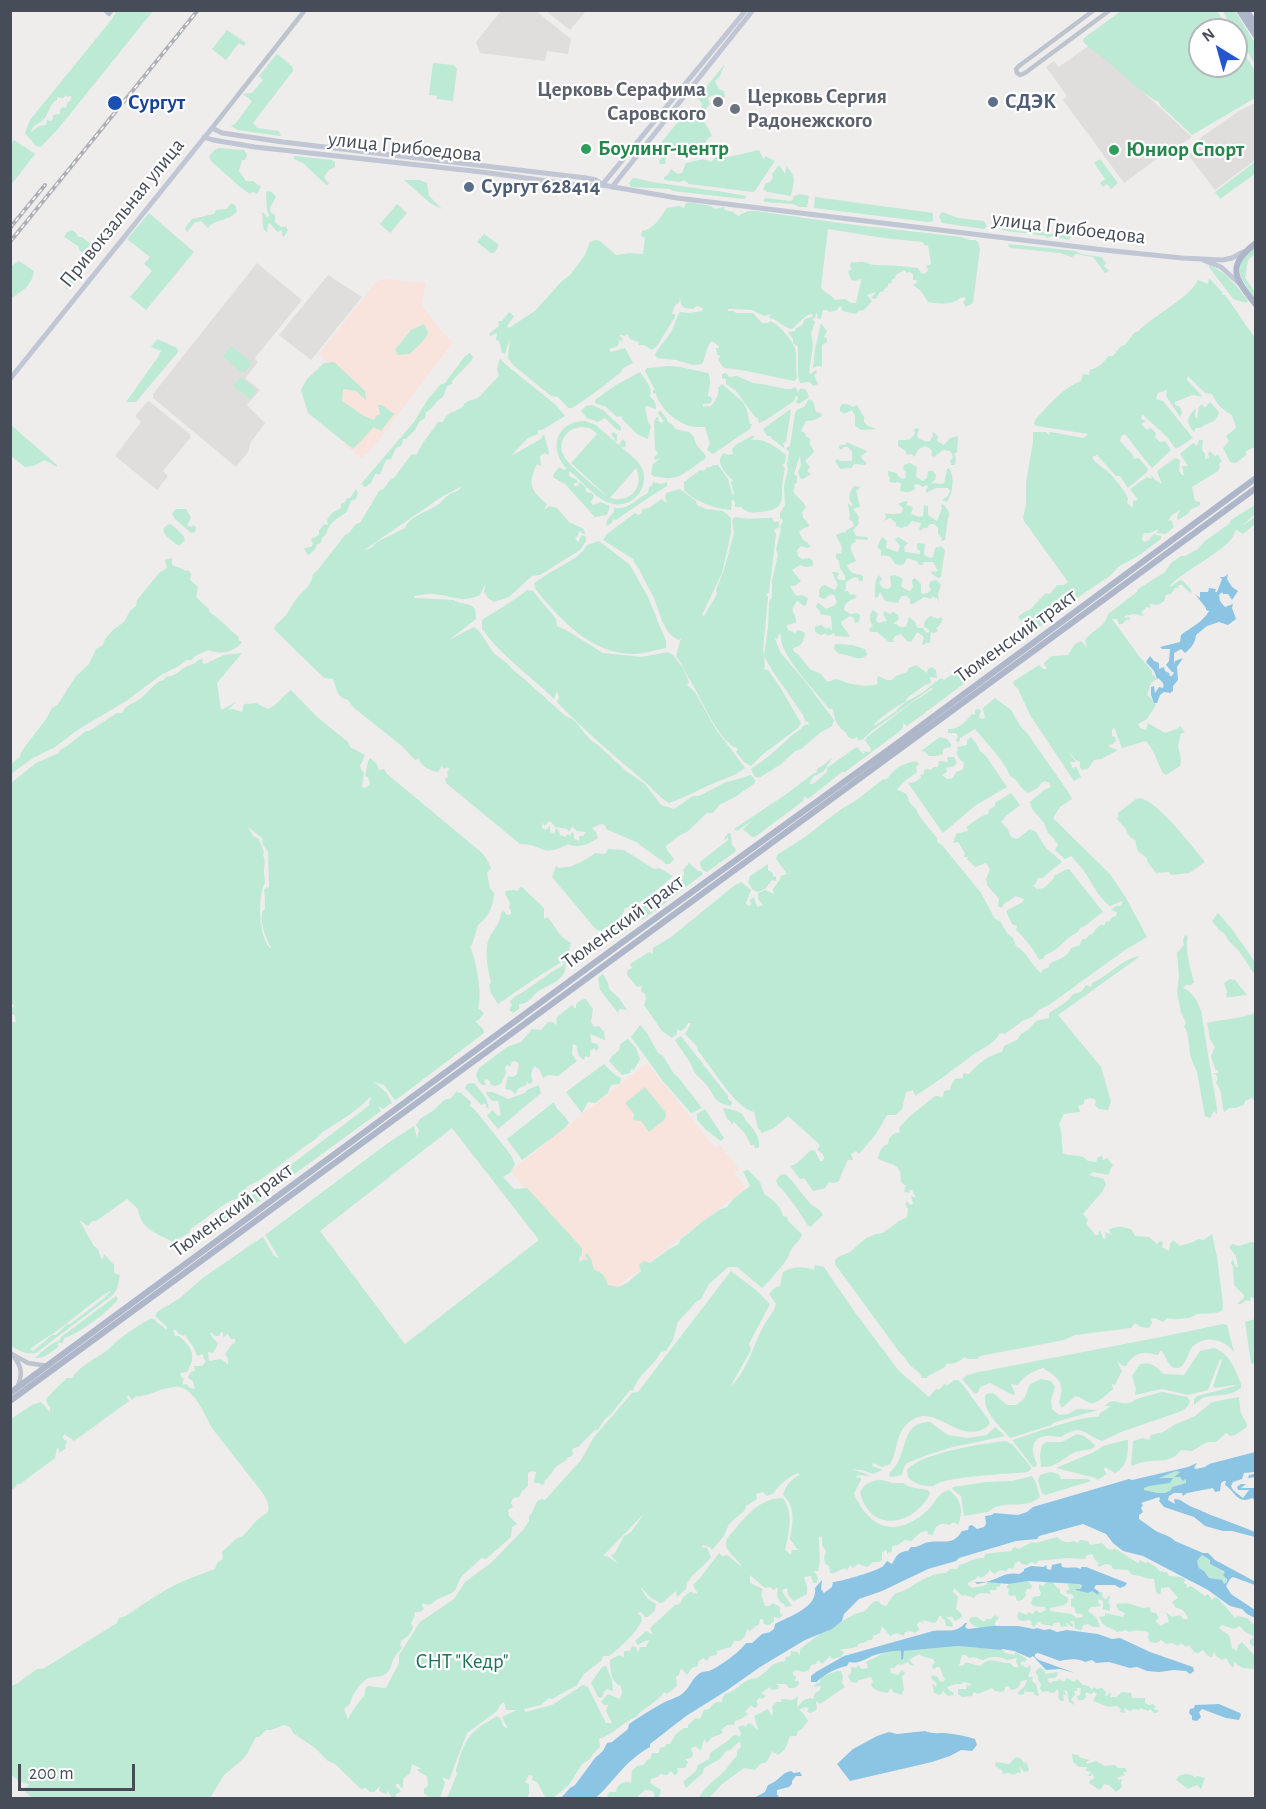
<!DOCTYPE html>
<html>
<head>
<meta charset="utf-8">
<style>
  body { margin:0 }
  #map { position:relative; width:1266px; height:1809px; overflow:hidden; background:#efecec; font-family:"Alegreya Sans",sans-serif }
  canvas { display:block }
  .frame { position:absolute; inset:0; border:12px solid #464d58; pointer-events:none }
  .north { position:absolute; left:1188px; top:18px; width:60px; height:60px; box-sizing:border-box; background:#fff; border:2px solid #b5b8bc; border-radius:50%; rotate:323deg; font-size:16px; font-weight:700; line-height:24px; text-align:center; color:#464d58 }
  .north::after { content:''; display:block; margin:auto; width:21px; height:27px; background:#2656cf; clip-path:polygon(50% 0,100% 100%,50% 72%,0 100%) }
  .scale { position:absolute; left:18px; top:1764px; width:117px; height:27px; box-sizing:border-box; border:3px solid #464d58; border-top:0; padding-left:8px; font-size:18px; line-height:21px; white-space:nowrap; color:#464d58; -webkit-text-stroke:4px #fff; paint-order:stroke }
</style>
</head>
<body>
<div id="map">
<canvas width="1266" height="1809"></canvas>
<div class="frame"></div>
<div class="north">N</div>
<div class="scale">200 m</div>
</div>
<script>
const context = document.querySelector('canvas').getContext('2d');
context.lineJoin = 'round';
function paint(path, color) { context.fillStyle = color; context.fill(path, 'evenodd'); }
function trace(path, color, width, dash) { context.strokeStyle = color; context.lineWidth = width; context.lineCap = dash ? 'butt' : 'round'; context.setLineDash(dash || []); context.stroke(path); }
function label(font, color, halo, rows, align = 'center') {
  context.font = font + ' "Alegreya Sans",sans-serif'; context.lineWidth = 4.5; context.setLineDash([]); context.textBaseline = 'middle'; context.strokeStyle = halo; context.fillStyle = color; for (const [text, x, y, turn = 0] of rows) {
    context.save(); context.translate(x, y); context.rotate((+turn || 0) * Math.PI / 180); context.textAlign = isNaN(turn) ? turn : align; if (halo) context.strokeText(text, 0, 0); context.fillText(text, 0, 0); context.restore();
  }
}
paint(new Path2D(`
  M501,11H536L571,39L568,54L547,51L545,61L480,53L476,42Z
  M546,11H586L570,30Z
  M1091,44L1192,137L1169,152L1165,148L1156,155L1158,158L1124,183L1063,100L1067,96L1046,67L1054,61L1059,67Z
  M1255,103V133L1254,135L1255,137V160L1215,190L1186,152L1194,147L1192,143H1193L1239,111Z
  M257,263L302,300L255,358L258,362L246,377V379L260,390L247,405L265,423L251,442L248,452L236,467L153,398V394Z
  M328,275L362,297L311,360L279,335Z
  M148,401L150,402L190,434L191,437L163,471L168,476L157,490L115,456L141,422L135,416Z`), '#e0dedd');
paint(new Path2D(`
  M385,279L426,283L422,305L441,331L453,342L381,437L367,454L365,453L362,459L343,444L358,424L341,408L339,393L348,379L321,356L320,353L377,281Z
  M647,1063L715,1148L720,1145L739,1169L734,1173L746,1188L608,1294L511,1171Z`), '#f8e3dd');
paint(new Path2D(`
  M117,10L153,11L58,129L41,147L36,146L25,133L30,120L112,19ZM66,95L67,97L71,96V100L67,103L66,108L63,107L60,110V114L53,115V119L51,121L47,120L46,125L39,126L31,132C33,124 36,126 42,121C49,115 49,104 57,100V97L63,98Z
  M1121,11H1217L1229,30H1200V66H1236V40L1255,71V98L1192,135L1161,106L1158,101L1154,100L1134,85L1105,59L1088,47L1083,41L1084,38Z
  M1223,11H1235L1255,43V64L1236,33V30H1234L1224,14Z
  M227,30L246,43L244,46L239,43L226,60L212,49Z
  M277,54L292,66L293,71L253,123L257,128L279,131L281,135L280,136L238,130L231,126L236,123L252,101L243,94L252,93L263,80L259,76Z
  M433,63L454,65L457,69L453,101L437,99V96L429,95Z
  M725,64L720,76L715,81L719,89L724,91L725,97L722,98L717,94L709,97L708,99L710,104L705,110H701L702,103L697,98Z
  M680,119C696,127 699,107 712,136L708,138L704,145L692,152L685,146L680,149L681,154L679,156L673,150C665,153 666,158 665,164H660L659,161L662,158L660,154L662,152L661,149L657,148Z
  M14,140L35,154L11,185V144Z
  M220,148L244,150L247,155L245,160H242L239,171L246,181H253L261,187L257,194L253,192L250,194L240,187L211,161L209,156C213,152 214,149 220,148Z
  M759,150L764,160L765,156L775,161L754,192L689,184L684,180L680,182L664,180V177L668,175L671,169L678,174L682,173L686,163L703,159L711,162L717,156L724,158Z
  M294,156L332,160L335,162V167L329,170L324,177L329,184L326,185L303,163L294,159Z
  M1100,159L1118,183L1111,189L1107,184L1103,187L1100,183L1105,179L1094,163Z
  M1255,162V174L1220,199L1215,192Z
  M779,165L785,174L786,166C797,177 794,182 791,196L767,192L763,189L766,183L770,182L773,178L772,174Z
  M633,178C640,178 645,181 652,182C684,187 716,190 747,196L744,199L734,198L673,191L670,189L631,187L629,183Z
  M404,180H419L427,183L429,196L442,209L430,203Z
  M267,191L272,192L276,197L270,208L271,213L275,215V222L281,227H286L288,230L284,237L282,235V230L277,232L270,223L268,224L267,233C260,226 264,221 262,212L265,214L266,217L270,216L267,211L266,194Z
  M800,194L809,196L807,207H799L793,204L765,202L763,200L766,198L790,201L793,200L794,196Z
  M815,197L933,213V221L928,222L814,208Z
  M689,202L711,206L715,209L724,207L725,210L733,212L738,216L748,211H756L847,224L961,237L970,240H975L978,242L980,249L973,303L966,307L963,302L966,299L964,297L960,298C954,305 937,304 928,302L921,291L913,285L918,282L916,280H913V274L910,272L907,273L904,270L896,275L895,278L891,280L892,283L888,284V287L884,289V291L880,292L876,299L871,298L876,292L867,295L872,301L864,310L858,311L856,314L843,311L841,309L842,307L840,306L837,310L830,312L826,310H823L821,319L817,318L818,315L816,313L815,318L812,319L815,322L811,334L813,345L809,373L810,374L816,370L817,373L814,375L818,384L814,386L809,382L800,383L798,375V347L793,343V339L788,332L796,331L795,329L802,325L805,319L812,317L813,315L811,314L806,316L792,329C783,328 779,319 769,318L771,314L764,316L752,310L732,309H728V311H734L736,313H753L762,323H768L770,321C780,325 796,343 796,354C796,362 796,370 797,378L794,381L742,370L724,368L718,360L720,356L717,354L716,348H719V346L712,341C706,346 706,357 702,364L693,365L676,360L657,358L655,355C659,346 667,339 672,330C675,324 676,318 680,312L690,313L702,311L703,308L697,306L693,309L684,308L681,304L680,297L679,303L675,305L672,314H675V317L657,346L652,350L644,345H639L638,342L630,339L628,334L625,336L620,335V337L623,338L622,342L618,339L619,342L618,346L609,349L611,352L625,348L633,363L623,368L621,372C605,385 590,397 572,408H568L558,397L551,396L513,365L508,358L510,338L505,354L502,353L499,341L496,340L497,333L490,336L489,334L499,326L498,321H502L509,312L514,316L507,326L509,328L535,311L561,282L570,275L585,255L590,242L595,240L600,241L616,255L629,253L643,254L645,238L641,236L642,231C655,229 660,217 667,208L679,206L684,208L686,203ZM828,229C860,234 891,240 923,242L925,246L928,245L931,264L926,266L928,269L927,272L924,274L921,273L918,268C904,266 889,265 875,265C869,265 866,261 860,262C857,262 854,263 851,262L850,267L852,269L848,271L851,280L856,281L860,279L861,281L856,303H851L845,299L835,300C831,294 824,293 821,287Z
  M231,203L235,205L237,211C229,222 215,218 208,228L201,221L194,223L187,232L185,228L192,219L214,214L216,210L227,209Z
  M397,204L407,213L390,233L380,224Z
  M942,212L958,218L984,221L987,226L984,229L942,223L939,216Z
  M149,213L194,252L146,310L130,297L152,271L144,264L150,257L127,239Z
  M998,226L1003,229L1013,227L1024,230L1043,231L1045,234H1054L1056,232L1061,235L1062,233L1071,236L1069,240L1052,236L1047,238L1044,235C1040,236 1037,235 1034,234C1020,232 1008,233 997,228Z
  M72,230L76,233L78,237H82L99,250L69,288L66,289L65,285L88,257L80,251L78,246L64,237L67,232Z
  M484,234L498,244V247L494,253H491L477,242Z
  M1009,244L1076,251L1081,254L1101,257L1106,263L1104,266L1109,271L1105,273L1093,257L1076,254L1072,257L1060,253L1011,248L1008,246Z
  M1255,247V254L1248,260L1245,278L1255,292L1254,297C1238,275 1232,266 1255,247Z
  M19,261L34,271C32,285 23,291 11,298V266Z
  M1209,265C1226,272 1238,287 1248,301L1246,303L1233,299L1209,267Z
  M1209,278L1222,292V295H1225C1235,308 1244,324 1255,337V447L1246,451V455L1236,463L1230,462L1223,448L1229,441L1226,436L1236,428L1232,415C1223,410 1216,404 1212,394L1205,393L1188,376L1187,380L1203,397L1193,395L1175,402V405L1180,407L1182,413L1180,417L1166,396L1167,390L1158,393L1156,399L1163,401L1193,438L1176,449L1167,437L1142,414L1141,419L1146,421L1141,424L1147,430L1151,428L1156,433L1155,437L1160,442L1165,441L1171,450L1152,468C1142,457 1134,445 1125,434L1121,436L1120,441L1133,455L1134,459L1139,458L1148,469L1147,472L1128,488L1120,476H1116L1097,455L1092,457C1096,464 1101,466 1107,471C1116,479 1122,488 1128,498L1127,503L1133,508V501L1138,500L1130,489L1147,477L1152,479L1151,475L1155,480L1162,484L1157,471L1175,458L1179,459L1180,462L1179,471L1182,475H1184L1182,466H1188L1180,454L1193,443L1197,446L1199,440H1203L1202,450L1205,454V459L1209,458L1208,454L1210,451L1215,456L1218,455L1222,461L1219,463L1220,467L1218,471L1192,487L1195,501L1200,502V505L1190,510L1189,513L1178,520L1177,517L1180,510L1172,515L1168,521L1171,520L1174,527L1166,534L1157,533L1158,529L1150,533H1144L1142,539L1144,542L1149,540L1154,534L1161,536V539L1138,556L1118,567L1111,575L1077,598L1071,594L1067,595L1064,597L1070,605L1037,629L1038,624H1025L1018,617C1024,611 1027,612 1032,608C1033,607 1043,595 1046,593L1050,594L1057,585H1064L1068,582L1027,525L1025,523L1023,518L1026,505V483L1033,442V432H1046L1049,435L1050,432L1084,438L1088,434L1037,426L1034,424L1035,420C1049,405 1062,388 1081,381L1083,374L1089,375L1090,370C1096,369 1105,362 1108,356H1113L1121,346L1125,345L1134,333L1139,331C1142,326 1146,325 1150,321C1163,311 1192,294 1198,280L1208,284Z
  M821,323L827,331L824,337L827,338V342L822,345V367L818,366L813,368L815,349Z
  M424,324L428,332C426,341 416,347 410,354L398,355L395,350L411,330Z
  M157,339L177,348L178,352L136,402H126L158,357L161,351L151,347Z
  M231,346L250,361L251,365L244,373L241,372L223,356Z
  M470,353L473,357L472,360L452,381V384L447,386L443,397C435,400 434,409 426,412L425,418L419,422L415,430L406,439H403L402,445L396,448L391,459L386,460L380,474H375L371,483L365,487L361,484L414,422L428,399L440,385L445,383L465,356Z
  M500,358L505,364L556,405L565,416L542,430H538V434L528,438L511,456L541,439L544,434L549,452L548,455L545,453L540,456L541,466L537,464C527,484 531,491 547,504L544,510L550,506L557,508L569,522L584,529L585,535L579,531L578,536L575,538L578,542L582,535L586,537V541L580,550L540,575L532,576L509,597L494,602L488,598L484,592L486,583L480,595C461,604 451,595 433,594C426,593 420,596 414,596L415,598L454,600C465,607 477,599 476,619L449,640L474,627C482,632 487,644 493,652C498,658 507,661 512,669C530,683 546,699 563,714C566,717 572,718 575,721C582,729 588,740 598,745L626,771L645,784L661,805L674,809L693,796H699L724,783L751,775L755,780V783L735,797L719,805L713,813H707L687,832L680,835L666,846L667,850L674,859L670,864H666L636,842L606,829L605,825L601,824L592,828L596,832L598,838C589,844 578,849 568,844C541,859 542,843 520,844L446,783L445,779L448,777L447,772L449,769L447,767L444,769L442,766L438,772C429,771 422,766 419,759L415,760L402,746L354,708L348,700C336,697 337,689 333,679L324,678L274,629C276,623 280,622 283,618C289,613 292,604 297,598C304,589 311,587 313,574L317,571L345,535L349,533L356,524L360,523L379,491C388,488 386,481 394,478L411,455L417,454C422,442 431,433 438,422H443C447,412 452,413 461,408C468,403 459,406 467,402C471,399 476,400 480,396C487,389 492,382 499,376L497,369ZM462,486C458,492 456,491 450,494C445,497 441,503 436,506C426,512 409,517 405,528L377,542L371,548L364,550L443,496ZM550,821L555,827L567,829L569,832L572,826L577,831L586,832L583,836H579V841L574,839V834L572,832L570,836L568,834L565,837L560,835L559,831L556,828L554,834L550,832V826L546,830L542,828V822L544,826Z
  M334,362L365,391L366,400L356,391L343,389L342,401L364,416L374,420L376,416L380,414L378,405H382L394,414L381,431L374,427L353,449L308,413L301,390L307,379L324,363Z
  M669,366L680,367L708,373C712,380 709,388 708,396L711,397L712,400L711,403L703,404V407L711,406C715,402 720,393 718,388L722,384L743,402L747,410L750,424H752L750,429L713,454L707,450L710,444L705,427C700,427 695,427 690,426C675,422 660,408 656,394L653,393V390H655L645,371L647,368Z
  M640,372C645,379 651,386 651,394L649,395L655,402L656,409L647,406L645,407L648,422L651,426L648,439L637,434L622,419V416L617,417L606,407L595,403V400L616,385Z
  M726,373L729,377L737,376L753,383L762,384L786,389H792L795,387L798,392L801,388L806,390L809,397L799,404L796,402L798,398L796,395L794,401L766,420L759,423L758,418L755,417L736,391L726,384V379L722,378V374Z
  M241,377L257,390L250,399L233,386Z
  M809,399L813,401L816,412L821,413L822,416L814,420L806,421L801,431L805,433L806,437L810,438V444L813,449L814,452L805,461L810,467L807,471L811,474L803,479L800,478L798,472L801,465L800,455L794,474L797,476V483L794,484L795,487L793,491C796,498 804,500 806,508L802,512L803,517L809,525L808,527L804,528L799,532L803,540L807,542L811,547L807,548L801,546L797,550L798,556L802,559L809,558L813,561V566L806,567L800,565L792,570L801,581L795,586H790L796,596L802,595L808,598L806,605L804,606L797,601C788,614 796,609 796,623L786,625L788,630L795,633L798,630L805,633C803,641 803,646 793,648L794,652L798,654L810,669L821,674L827,682L836,679C850,684 863,688 878,684L877,681L878,676L887,680H892L896,676L907,672L909,668L916,665L927,673L928,669L932,667L936,670L937,678L930,677L931,683L925,685L907,698L906,702C898,704 877,720 873,726C880,723 889,716 896,711C898,709 900,706 903,704C910,699 920,695 927,689C931,685 935,682 941,678L944,680L963,667L969,680L907,726L903,723V727L900,731L845,772H842L808,799L804,796L803,801L755,837H752L744,830H742L753,820L737,831L734,829L785,795L814,773H816L818,768C824,766 827,761 832,758L824,771L813,777L809,784H813L827,772V768L855,748L857,747L863,754L865,753L863,751L870,752L871,749L865,740L867,737L910,704L933,689V687L873,730L862,740H858L857,737L853,739L848,737L846,732C837,728 834,718 833,709H829C817,692 778,654 781,635L779,634L777,639L775,638L780,652L804,680L834,720L832,726L827,729L821,732L801,749L795,751L781,764L759,778L754,776L751,769C765,760 777,749 789,738C794,733 800,731 803,726L809,724L808,722L805,721L803,715L772,670L764,656L765,665L764,669L768,670L780,687L801,723L798,728L762,755L751,766L744,762L736,752L738,749C717,741 701,696 688,677C684,670 682,663 676,657L680,641L682,638L679,640C662,633 660,611 653,596C649,588 646,584 642,575C640,569 635,565 633,559L603,540L607,534L635,513L638,515L642,513V509L649,508L661,499L667,503L665,498L666,493L680,489L696,501L697,505L706,509L723,511L731,518V533L722,573L702,615L704,616L717,594L716,590L724,570L734,533L732,520L735,517C747,520 760,518 772,518L774,522L779,521V527L774,530L776,534L769,593L766,594L768,597L763,650L764,655L768,628L769,602L772,597V581L778,554L776,550L781,529L780,527L783,520L780,519V513L785,505L784,486L788,470L787,464L789,451L786,450L787,447L790,446L795,413L798,409L804,407Z
  M1210,402L1219,412C1217,424 1208,421 1201,428H1196L1194,432C1186,423 1186,417 1196,408L1195,417L1197,419L1199,407L1202,404L1205,408Z
  M842,404H847L853,407L857,405L864,417V422L868,426L877,429L861,430L855,426V416L852,410L844,414L840,411V407Z
  M592,405L603,410L621,427V431L616,429L605,418L598,422L587,418L581,411L586,406Z
  M789,410H791L786,442L783,443L785,449L771,438L772,436H767L763,429Z
  M659,411H661L667,419V421L674,426L675,429L689,432L694,437L696,444L706,456L705,459C694,465 683,478 670,478C664,479 661,476 655,477L651,474L653,464L661,458L655,460L654,457L658,454L655,448L654,421L657,417L659,418L658,421L661,423L664,421L658,414Z
  M585,421L596,425L614,441L615,438L611,435L613,432L617,434V441L615,442L619,445L623,439L626,443L625,447H621C629,454 640,461 643,471C649,491 629,510 610,503C594,498 582,480 569,471V476L577,480L578,483H574V486H578L579,482L586,487V492L592,493L594,496L591,502L593,505L600,502L610,506L607,515L595,517L565,484L554,478L553,475L559,467L564,470L567,469C548,449 556,421 585,421ZM581,427L590,428L595,432L634,466L597,434L571,463L608,497C599,490 566,464 563,454C560,448 561,441 565,436C569,430 574,428 581,427ZM636,468C645,487 630,504 610,498Z
  M11,425L57,465V467L45,460L33,466L25,467L11,456Z
  M917,428L919,429L917,437C921,440 925,442 930,441L933,436L932,432L935,433L938,437L937,441L944,445L950,438L958,436L957,452L954,454L956,458L955,465H951L950,461L953,458L952,454L950,451L943,450L934,457L931,455L932,452L931,449L925,446L919,449L914,457L912,454L906,455V451L898,446V440C906,440 911,441 915,433L914,429Z
  M752,436H755L751,440C766,438 776,447 786,455L785,463L782,465L785,468C784,474 782,482 782,488C783,506 779,510 760,512C752,513 747,513 741,507H735V502L732,499L731,510C717,509 696,502 686,492C683,489 684,487 684,482L700,470L704,471L707,467H711L713,465H718L728,479L732,494L734,495L731,482L733,480C725,474 714,461 724,453L728,455L733,454L732,449L737,444Z
  M846,442L865,450L867,452L861,456L862,459L867,463L865,465L854,464L852,468L840,469L835,461L837,459L841,461H852V452L848,447H844L841,450L839,448V445H846Z
  M910,463L917,467L916,477L923,481L927,478L928,471H933L936,475L935,480L931,483L941,484L944,483L947,469L949,468C955,477 953,493 947,502L942,500L948,496L950,490L948,488H936L926,493V490L928,487L926,485L923,487L918,484L914,485L915,489C909,493 906,493 900,491L901,484L899,482L892,483L889,481L890,478L888,475V471L896,473L900,478L905,479L906,472L903,469L904,465Z
  M653,482L661,484L667,482V486C649,497 633,508 616,520L613,519L612,523L606,526L607,520L614,512V508C630,510 635,499 648,493L649,487L652,486Z
  M854,486L861,487L856,491L860,507L853,509L859,517L858,521L859,524L853,530L856,536L867,537L868,540L854,539L856,541L851,545V550L856,561L847,565C851,576 855,572 863,576V580L860,582L858,578L854,577C849,581 844,580 846,589L843,591H848L850,595L854,594L857,597C851,601 844,601 844,610L850,614L857,613L860,615L859,622L855,623L854,618L850,616L841,622C842,628 848,631 850,637L835,636L834,633L828,636L825,633L822,635L818,634L815,631V627L821,625L827,629L830,627V629L832,630L831,616L820,614V611L816,607L817,603L820,604L826,609L835,605L837,602L834,595L831,594L824,599L819,597V590L822,586L825,585L835,590L838,585L832,572H836L839,573L837,578L839,580H845V576L840,568L839,561L836,558V554L841,553C844,544 838,542 836,535L843,532L846,534L845,531L854,526L853,522L849,519C851,513 848,509 848,503L851,506L853,505C847,498 849,493 854,486Z
  M356,489L358,493L356,499L351,501L346,513C341,515 331,523 329,527C327,530 327,533 325,536L322,537L321,543L317,544L316,548L309,555L307,554L304,548L311,547L313,544L311,539L319,535V530L325,524L328,525L327,520L332,513L341,508V504L345,502L347,498H350Z
  M905,501L908,502L906,505L911,506L913,508L911,514L919,517L923,516L924,505L928,506V515L937,521L942,508L941,505L943,504C946,509 952,512 948,518L945,540L941,541L942,538L938,534V528L934,524H930L927,528H923L921,531L919,529L921,523L912,521L907,527L905,526L902,528L896,526V523L890,518L884,521L886,517L885,513C889,515 898,514 902,513L903,508L898,504Z
  M1255,505V514L1242,526L1255,517V524L1243,534L1237,530L1235,531C1234,548 1182,570 1169,587L1172,586L1180,580C1184,581 1189,587 1192,591L1190,593L1182,585H1179L1178,588H1175L1171,594L1166,595L1164,601L1158,605L1150,604V608L1146,607L1145,609L1141,612L1144,616L1134,614L1125,616L1124,618L1129,617L1131,619L1126,620L1122,624H1119L1117,619H1112L1139,656L1152,671V674L1157,679L1151,683L1147,695L1151,698L1156,705L1147,719L1138,724L1140,728L1146,730L1148,723L1165,733L1177,729L1180,726L1185,733H1181L1178,746L1181,759L1180,766L1166,775L1163,773C1157,762 1154,750 1146,741L1122,748L1114,727L1112,730V736L1115,737L1116,742H1113L1115,743L1109,745V747L1118,750L1101,759L1094,760L1088,769L1082,770L1080,768V762L1076,760L1068,751L1076,762H1070L1073,769L1076,766L1081,777L1074,781L1030,715L1018,689L1013,684L1014,681L1039,665L1043,669H1047L1044,663L1052,656L1068,655L1075,644L1081,641L1087,647L1085,640C1094,628 1104,629 1108,614L1137,592L1138,589L1165,572L1171,563L1181,556H1185L1198,549L1205,541L1229,524L1231,520Z
  M176,509H186L191,518L187,525L191,527L193,525L196,527L195,532L191,533L175,519L172,514Z
  M171,524L183,535L185,540L180,545H177L165,535L163,529L167,525Z
  M882,537L887,541L886,548L898,552L900,546L895,539L898,537L908,543L904,547L905,552L920,554V551L917,549V543L925,544L924,555L930,558L933,557L935,548L941,546L945,550L941,577L938,578L931,573L932,571L935,572L938,571L933,562H924L922,565H919L917,561L907,558L904,564L900,565L895,564C892,557 888,554 881,556V550L877,547Z
  M599,541L630,565L648,597L666,641V648C655,650 644,654 634,654C591,654 561,620 536,590L534,583C543,578 551,571 560,567C570,561 581,556 587,545Z
  M172,558V565L183,569L185,571L188,570L191,574L190,580L198,587L196,597L209,609V612C221,619 229,630 239,637L238,640L242,642C235,652 220,655 208,650L195,656L192,660H186L179,666L161,675L126,701L79,729L55,747L33,758L11,774C10,764 12,763 20,757L21,752L46,719L52,708L58,704L76,676L89,664L96,649L103,645L105,639L113,630L124,622L130,611L136,606L137,600L159,573L167,568L165,560Z
  M879,575L882,579L879,583L883,588L888,589L891,587L890,576L895,575L903,579L901,586L906,590L910,591L913,587L912,580L915,578L921,584V593C925,594 928,594 931,590L929,585L931,581L936,580L941,585L938,594L939,602L937,598L932,597L931,599L924,597L913,604H910V599L906,596H901L898,603L885,601L880,592L878,597L875,598C875,590 874,580 879,575Z
  M527,590L533,591L556,619L557,626L566,630L603,653L642,657L668,652L673,655L683,668L689,682L687,685L695,692L715,728L745,768C736,776 725,778 714,783C699,789 685,798 669,803C659,797 653,789 644,781C614,756 584,730 557,702L559,697L557,691L554,699C530,675 502,657 482,629V620C497,610 514,601 527,590Z
  M873,610L878,614L876,620L878,623L887,621L883,614L885,611L890,614L893,612L898,615L899,619L893,624H896L900,627H906L909,617L915,622L917,628H923L926,633L929,632V629L924,627C924,621 926,619 931,616L938,619L940,617L943,619L939,626L936,628L938,631L934,633L931,632L930,643H926L924,645L922,644L924,637L917,632L911,642L907,641L901,634L895,636L893,639L894,642H889L877,632H870L869,629L873,626C869,622 869,614 873,610Z
  M835,644L852,645L865,649L867,655C857,663 849,653 839,654L834,649Z
  M242,653L217,683L221,710L236,702L228,710L233,709L242,712L244,704L256,703L268,709C278,705 282,696 291,690L316,716L348,742L350,747L365,755L360,766L362,771L364,772L362,787L366,788L370,784L368,777L365,776L368,762L370,758L377,764L379,770L384,769L387,774L481,852L486,858L491,868L487,873L490,888L494,893C494,905 488,918 478,925L472,945L470,947C476,958 483,996 478,1008L484,1013L479,1020L475,1021L483,1029L484,1033L396,1100L394,1099L384,1085L374,1082L387,1093L392,1103L383,1109L378,1106L381,1111L274,1189L267,1196L193,1247L190,1249L178,1247L209,1223L214,1222L217,1216L235,1203V1210L240,1209L242,1204L240,1205L237,1202L268,1179L276,1176L362,1111L369,1105V1101L372,1099L370,1097C358,1111 339,1121 323,1132C318,1136 315,1141 308,1144L260,1180L248,1186L237,1199C225,1200 204,1222 191,1228L189,1233L173,1242C158,1234 140,1229 138,1209L127,1199L96,1221H92L88,1226L79,1220L94,1246L98,1249L101,1258L103,1259L104,1254L114,1265V1273L120,1275L117,1289L113,1295L36,1353C26,1355 19,1351 10,1345V1022H16L15,1016L10,1013L11,1010L14,1006L10,1001L11,783L36,763L59,753L60,750L67,746L86,731H89L117,713H122C126,704 134,704 141,698C149,692 154,682 164,680L166,677C178,675 176,673 184,668C190,664 193,666 198,660L203,659L202,663L205,664L224,655ZM248,827L262,838L263,845L268,852L269,887L264,889C265,892 265,905 265,909C264,910 262,911 262,913C260,921 266,940 271,947L270,948C259,937 257,896 265,883C265,880 264,874 264,871C264,865 266,862 263,855L264,852L259,839L253,836ZM112,1290L103,1299L70,1324H67L56,1335H52L33,1351L30,1349C40,1341 52,1335 62,1327C78,1315 94,1300 112,1290Z
  M995,698L1011,710L1021,727L1027,733L1069,793L1072,799L1060,807L1053,818L1110,874L1126,898L1147,937L1125,950L1049,1005L1040,1009L1032,1017L1022,1021L1005,1034L1000,1033C995,1044 980,1049 970,1057C952,1071 934,1084 915,1096L913,1090L906,1092L902,1109L896,1115H887L876,1134L859,1154L856,1151L851,1154L853,1160H848C846,1163 840,1177 839,1181L834,1183L829,1182L825,1188L813,1191L804,1178L800,1179L790,1166L796,1164L811,1150L815,1151L820,1161H823L824,1157L823,1154L817,1150L820,1146L818,1143L788,1116L774,1128L762,1133L758,1128L754,1112C735,1108 712,1067 698,1051L696,1045L685,1034L691,1023H688L686,1027L681,1031L677,1029V1034L672,1038L662,1031L644,1005L646,999L645,994L641,991L642,986L637,987L627,975V971L632,968L630,964L649,952L653,954V948L671,937L735,885L741,882L751,890L746,903L747,906L751,905L750,900L754,897L757,907L763,905L758,899V893L765,890L774,894L773,889L779,881L781,876L787,874L776,859L777,855L805,837L840,810L858,799L882,780L887,779C893,769 907,760 918,762L919,765L916,766L917,772C909,779 902,781 897,790L901,791L906,794L910,803L916,809L920,817L937,838V842L942,845L981,893L995,919L1000,921L1007,933L1013,938L1016,946C1027,952 1031,965 1041,973L1042,970L1049,967V964C1057,959 1067,959 1071,948L1080,945L1082,939H1086L1089,935L1094,933V931L1100,925H1105V922L1110,921L1111,918L1116,916L1117,912L1111,910L1116,906H1120L1123,902L1122,901L1110,906C1098,897 1092,883 1084,871C1081,866 1075,861 1071,856L1065,859L1055,850L1058,845C1055,839 1052,837 1048,833C1046,830 1046,826 1044,823C1039,815 1031,812 1030,802L1044,790L1051,787L1049,783L1045,781L1041,783L1039,787L1028,793C1020,789 1018,779 1010,776C1007,764 984,740 975,729L960,738L959,742L956,741L958,736L956,733H948V729C958,730 966,722 972,714L975,715V710L979,709L981,711L979,717L982,719L985,718L983,708Z
  M940,737L947,739L951,744V747L943,749V754L936,756H929L925,752L921,751Z
  M971,737L976,743L980,751L986,756L1007,787L976,805L943,833L908,783L915,782L921,778L920,775L924,774V770L927,769L931,770L933,767H938L939,761L948,762L947,757H954L957,763L954,766L946,768L947,772L942,775L947,779L953,778L956,772L962,770L964,766L963,764L965,763L960,760L956,752L958,751L957,747L967,745V740Z
  M1011,793L1020,805L1006,816L1001,822L1007,828L1011,837L1017,839L1030,829L1036,832L1046,848L1062,862L1042,878H1038L1036,883L1033,886L1037,889L1044,888L1054,878V875C1060,875 1063,869 1069,869L1103,912C1094,917 1089,925 1080,928L1078,932C1065,937 1059,951 1045,955L1044,958L1039,960C1037,953 1022,935 1016,930L1017,926L1012,924L1006,911L1023,902L1024,899L1016,896L1004,904L1001,908L998,906L999,899L987,885L986,879L990,869L986,863L975,867L967,859L968,857H964L965,853L958,842L953,843L956,834L968,831L967,826L982,816L988,814L989,810L995,806V803Z
  M1141,798C1161,805 1191,845 1205,862L1189,873L1171,875L1169,872L1156,873L1147,861V858C1140,853 1135,850 1136,841L1129,836L1125,828L1116,818H1118V813L1136,799Z
  M728,833L731,834L732,845L736,849L735,852L707,872C702,870 700,867 700,862L728,840V837L725,840L724,839Z
  M608,849L624,850L654,869L659,868L673,876C663,885 638,907 625,908C623,919 610,925 601,931L597,930L593,926L552,877L556,866L559,868C562,867 566,867 569,867C574,866 591,857 595,853L605,854Z
  M689,863L698,871H701L703,874L644,919L631,924L626,931L619,934H608V931L644,905L680,875L684,876V872L683,870Z
  M768,864V870L773,873V876L776,877V881L772,880L766,888L758,892L753,890L748,882L750,876Z
  M522,887L544,908V919L548,917L561,936L571,943C570,949 566,956 566,962C565,967 566,971 562,976C558,982 549,985 542,989C533,993 531,1004 519,1004V1009L513,1013L509,1010L512,1005L510,1001L513,998C531,988 546,974 564,965V962H562C539,975 519,990 498,1004L491,993L489,985L491,982C488,971 484,949 489,939C492,930 501,923 501,913L504,911L507,915L511,914V910L509,908L510,903L505,894L506,891L513,890L518,891L519,888Z
  M1218,913L1231,928L1255,962V975L1239,951L1228,940L1224,933L1219,930L1212,921Z
  M1185,935L1188,937C1184,948 1191,970 1194,982L1191,985H1186L1183,988C1193,992 1197,1000 1201,1011L1217,1109V1114L1214,1111L1210,1118L1205,1116C1202,1101 1200,1087 1197,1072C1195,1067 1191,1060 1190,1054C1189,1045 1189,1034 1184,1026L1186,1023L1181,1012L1177,992L1179,976L1177,953L1184,945L1183,940Z
  M1139,956V957L1058,1015L1101,1067L1111,1102L1108,1110L1099,1109L1095,1105L1096,1100L1091,1098L1084,1100V1104L1078,1106L1080,1112L1064,1114L1059,1124C1063,1132 1061,1144 1063,1153C1071,1158 1081,1152 1088,1161L1096,1162L1098,1157L1102,1156L1103,1160L1107,1158L1113,1165L1110,1170L1109,1175L1093,1172L1089,1175L1104,1179L1106,1185L1102,1192L1083,1214L1088,1220L1086,1223L1095,1235H1098L1100,1230L1103,1238L1106,1239L1105,1232L1111,1235L1109,1229C1120,1227 1119,1225 1132,1230L1135,1236L1149,1237L1157,1244L1160,1241L1163,1242L1162,1247L1169,1251L1170,1244L1173,1240L1180,1246C1187,1243 1192,1244 1198,1239L1204,1240L1212,1234L1217,1257L1223,1304L1222,1311C1213,1315 1206,1313 1197,1314C1194,1315 1191,1318 1188,1318C1182,1319 1172,1320 1167,1318L1163,1322L1155,1318L1151,1319L1152,1323L1149,1328L1141,1327L1135,1323L1131,1328L1075,1335L1064,1340L980,1356L977,1359H968L964,1357C960,1362 952,1365 947,1363L945,1367L928,1376L927,1378H922C919,1370 914,1370 909,1364C906,1360 905,1356 900,1353L835,1264V1260L838,1257L850,1252L866,1238L876,1234L883,1233L899,1221L907,1217L908,1209L905,1204L907,1201L910,1205L913,1204L911,1196L916,1198L912,1190H909L910,1193L904,1192L906,1186L901,1182C902,1163 892,1165 878,1159C878,1153 882,1146 888,1144C889,1136 892,1134 900,1132L899,1128L909,1117L935,1096L943,1097L944,1091L950,1090L951,1085L955,1079L963,1078V1073L969,1074C978,1064 988,1055 1002,1052L1004,1046L1017,1040L1021,1034L1028,1030L1036,1021L1049,1018V1013C1058,1007 1067,1003 1073,994L1081,992L1086,985L1091,987L1092,983C1109,976 1122,959 1139,956Z
  M603,974L608,983L609,989L619,998L627,1010L619,1009L618,1013L600,990L598,978Z
  M1230,979L1235,980L1247,995C1240,995 1233,998 1226,997L1227,992L1224,983Z
  M586,999L593,1009L591,1022L594,1027L599,1026L604,1032L605,1040L590,1034L592,1043L597,1044L599,1048L596,1051L594,1048L590,1051V1056L588,1057L585,1056L584,1060L579,1056L576,1045L573,1044L572,1054L577,1061L558,1076L549,1075L543,1078L540,1070L535,1066C530,1071 531,1076 533,1082L529,1084L526,1081V1085L519,1088L515,1094L511,1090L505,1089L508,1076L513,1077L517,1074L519,1064L516,1061L512,1062L510,1067L507,1065L505,1067L506,1073L501,1084L496,1086L491,1085L490,1081L486,1079L484,1081L486,1085H482L478,1081L476,1075L479,1068L507,1047L521,1042L532,1029L541,1030L548,1022H553L556,1025L557,1023L556,1018L572,1005L576,1009V1004L581,1000Z
  M1255,1013V1101L1252,1098L1245,1101L1244,1105L1235,1108H1229L1224,1112C1221,1102 1223,1091 1216,1083L1218,1077L1214,1073H1218V1071L1215,1069L1211,1056L1215,1047L1210,1039L1207,1023C1223,1019 1240,1019 1255,1013Z
  M640,1025L647,1033L658,1053L663,1056L674,1074L678,1077L702,1108L691,1113L663,1081L631,1037Z
  M681,1036L728,1096V1099L732,1102L731,1106C712,1103 715,1094 705,1083C701,1079 697,1076 694,1072C691,1060 681,1051 675,1040Z
  M628,1039L636,1048L640,1059L634,1070L631,1069L630,1073L622,1075L609,1061L611,1057L619,1050L620,1044Z
  M604,1064L615,1075L621,1078L620,1084L611,1085L608,1093L595,1103L588,1102L582,1113L566,1092Z
  M474,1083C481,1091 488,1098 489,1109L487,1108L485,1103L481,1105L465,1088L467,1084Z
  M539,1085L541,1093L498,1129L487,1116L492,1110L498,1116L501,1115L498,1101H492L487,1095L486,1092H493L508,1099L525,1093L527,1090Z
  M645,1087L666,1113L665,1119L649,1132L641,1121L633,1120L634,1114L625,1103Z
  M456,1092L461,1093L471,1102L470,1106L475,1110L511,1155L515,1164L511,1172L503,1177L514,1189L527,1188L582,1248V1254L579,1259L580,1262L584,1259L588,1261L585,1255L587,1253L591,1259L594,1270C603,1272 605,1277 608,1285L618,1287L627,1283L641,1271L639,1265L644,1261L650,1263L669,1249L679,1244L681,1239L706,1219L719,1210L727,1207L734,1198L750,1186L743,1171L748,1170L760,1182L764,1194C772,1199 781,1206 783,1216L787,1217L788,1221L802,1234C800,1242 794,1244 791,1250C789,1252 789,1256 787,1259C785,1263 765,1286 762,1288L737,1267H728L709,1284L701,1299L696,1302L678,1322L673,1340L666,1351L661,1352C654,1366 637,1375 633,1391L630,1390L611,1414L604,1420L598,1430H595L578,1447L572,1449L573,1454L571,1457H568C565,1463 562,1462 557,1466C552,1471 550,1477 544,1481L545,1484L542,1485L539,1483H535L534,1481L536,1472L532,1471L528,1473V1486L522,1491L519,1497L513,1498L511,1503L513,1507L508,1510L509,1516L517,1524L512,1527L511,1537L486,1559L481,1558C475,1566 465,1571 460,1579C457,1584 458,1588 453,1592C446,1597 437,1597 432,1604L427,1605L423,1603L422,1606L424,1609L420,1612H415L414,1618L411,1623L413,1628L408,1636L401,1641L400,1645L402,1648C399,1651 395,1655 393,1660C391,1664 391,1669 387,1673C381,1678 375,1676 369,1678C361,1680 351,1697 350,1704L344,1709L348,1720C350,1714 359,1701 365,1695V1689L368,1686L386,1688L399,1663V1655L420,1622L454,1599L465,1582L491,1563L523,1530L529,1521V1516L532,1513L537,1501L542,1499L545,1500L581,1460L594,1437L632,1393L638,1392L731,1271L756,1290L770,1304L749,1344L751,1350L730,1387C747,1372 752,1348 762,1329C766,1320 774,1313 776,1304L769,1294L774,1288L780,1286L783,1272C792,1266 804,1266 814,1270L815,1265L824,1267L854,1311L899,1371L929,1397L936,1389L939,1390L944,1384L948,1385L954,1380H958L963,1385L988,1419L990,1423C987,1427 984,1429 979,1431C951,1438 932,1399 906,1425C895,1436 898,1452 890,1464L882,1467L873,1463L872,1466L883,1470L873,1474L862,1470L852,1469L872,1476L859,1475L855,1477L861,1478V1480L854,1494C871,1531 898,1538 929,1509C936,1501 938,1493 949,1490C961,1499 964,1511 958,1525L954,1522L949,1525C940,1521 934,1527 933,1535L928,1534L927,1531L921,1532L911,1541L905,1540L898,1545L892,1546V1551L887,1554V1550L882,1552V1560L879,1562H873L867,1567L858,1564L853,1568L850,1565L847,1571L845,1568L834,1573H830L829,1566L825,1564L824,1558L826,1551L822,1545V1537L819,1536C818,1547 822,1560 818,1571H814L818,1578L817,1583H813L811,1576L804,1577L807,1587V1594L794,1601L788,1595L787,1588L782,1590L783,1593L792,1606L785,1607L784,1604L780,1602L777,1596L778,1587L774,1590L770,1587L765,1588L750,1575V1583L763,1589L761,1594L765,1606H769L773,1603L780,1607V1613L783,1615L779,1618L774,1617V1621L769,1625L764,1624L763,1619H760L759,1625L756,1626L750,1631L747,1629L745,1636L740,1641H734L731,1647L717,1651V1655L710,1656L707,1661L703,1658L698,1662V1666L692,1668L687,1675L682,1669L680,1670L679,1675L676,1677L677,1686L667,1694L664,1692C657,1703 644,1707 636,1717C624,1721 614,1734 599,1739L600,1747L593,1754L590,1759L582,1764L569,1785L553,1798L545,1797L537,1782L532,1780L533,1776L529,1775L525,1782L529,1784V1794L527,1798H447L457,1774L456,1770C460,1756 464,1739 476,1730C482,1724 490,1721 497,1716L501,1719L503,1726L508,1729L502,1717L517,1710H506L504,1702L500,1705L497,1711L467,1733L449,1780L442,1777L445,1783L440,1798H427L428,1796L424,1794V1789L428,1786L427,1776L418,1771V1769H422L412,1764L410,1773L403,1779V1787L401,1788L399,1784H396V1787L399,1789L401,1792L396,1794V1798H392L388,1791L386,1794L379,1791L380,1786L374,1792H370L366,1788L361,1789L335,1764L328,1761L315,1748L293,1733L290,1727L284,1725L271,1730H266L259,1737H256L247,1754L242,1760L224,1775L210,1798H33L25,1792L23,1788L29,1786L28,1784L19,1781L11,1775V1686L18,1683L37,1669H43L117,1623L119,1618L126,1616C142,1605 162,1591 179,1583C191,1577 203,1574 215,1569L217,1563L223,1559L222,1552L236,1539L243,1536L257,1520L268,1512C270,1504 266,1499 262,1492L212,1428C206,1417 194,1388 179,1387C173,1386 166,1389 160,1390C152,1393 144,1397 136,1396L132,1400L128,1395L127,1398L129,1401L74,1441L64,1434L63,1438L67,1442L65,1445L66,1448L59,1453V1449L57,1448L55,1458L20,1484H17L16,1487L11,1490V1419L32,1405L41,1402L50,1412V1407L48,1405L46,1400C49,1394 61,1384 67,1378H72C80,1366 91,1361 102,1354C107,1351 111,1346 116,1342C127,1333 140,1324 152,1318L167,1330V1327L155,1316L157,1312L180,1298L204,1277L255,1242L263,1237L274,1256L279,1258L265,1235L388,1143L414,1126L417,1138L419,1130L416,1125L420,1119L434,1110L444,1100L451,1098ZM452,1128L539,1240L405,1344L320,1231ZM173,1330H176L178,1333L183,1336L185,1335L194,1348L197,1356L203,1354L204,1359L206,1361L202,1366H194L195,1370L190,1373L188,1378L193,1381L195,1389L190,1388L186,1384L182,1385L184,1379L181,1376L180,1373L187,1372C197,1356 192,1347 179,1336H175ZM211,1332L215,1336H219L221,1332L223,1333V1338L228,1334L231,1339H235V1343L232,1344L225,1354L228,1358V1364L221,1359L209,1361L208,1352L213,1353L218,1344L210,1334ZM798,1473L800,1475C792,1478 785,1486 783,1495C796,1507 793,1522 790,1539L798,1550H792L791,1555L785,1550C789,1532 794,1514 783,1498C761,1498 748,1514 735,1529C732,1533 725,1538 726,1545C727,1554 739,1559 742,1567L727,1555L722,1556L719,1553L700,1578L693,1585L698,1594L690,1592L683,1597L680,1604L675,1605L650,1628L653,1635L646,1631L635,1641L638,1645L645,1641L649,1640L646,1647H640L638,1653L636,1647L632,1646L630,1651H624V1657L619,1655L610,1660C610,1670 611,1683 621,1686L622,1694L619,1699L608,1694L601,1702L604,1705H608L606,1711L612,1723H606L588,1687L583,1685L552,1705L525,1712L524,1709L541,1705L549,1698L552,1699L577,1685L584,1674L602,1660L603,1656H609C622,1646 634,1635 642,1621L641,1616L637,1613L641,1612L645,1617H648L655,1610L656,1604L648,1599L640,1587C645,1590 646,1594 650,1597C653,1600 656,1599 659,1603H662L676,1591L677,1597L686,1589C687,1575 704,1568 711,1557L707,1548L701,1547L703,1545L710,1547L712,1550L724,1536L729,1524L744,1511L746,1506L757,1499L756,1494L763,1492L767,1496L774,1493C778,1485 790,1476 798,1473ZM644,1514L631,1532L624,1536L615,1553L611,1555L618,1564L607,1556H603Z
  M554,1102C556,1111 565,1114 569,1123L565,1128L522,1160L507,1139Z
  M723,1108C729,1109 737,1110 742,1114C744,1116 745,1120 747,1122C754,1129 760,1137 759,1147L755,1148L754,1145H751L744,1132L733,1121V1125L730,1121L727,1119Z
  M705,1109L724,1138L721,1141L706,1130L697,1120V1114Z
  M785,1174C796,1183 803,1197 812,1205C817,1208 819,1209 823,1215L810,1227C805,1223 805,1220 801,1215C797,1208 784,1190 778,1186L776,1180L780,1175Z
  M1251,1242L1255,1243V1299L1251,1297L1250,1301L1246,1300L1241,1304H1237L1244,1298V1295L1234,1285L1233,1267L1231,1263L1233,1259L1235,1266L1238,1268L1236,1256L1229,1247L1232,1244L1239,1246Z
  M116,1296L118,1299C111,1310 76,1336 64,1338L63,1343H58V1347C52,1352 44,1359 35,1358C42,1352 50,1343 59,1341L61,1337Z
  M1255,1319H1256L1255,1365L1251,1363L1245,1322Z
  M1223,1324L1227,1325L1234,1352C1224,1339 1206,1334 1192,1347C1187,1354 1186,1369 1175,1368C1168,1367 1166,1355 1161,1350L1158,1355C1143,1351 1134,1352 1126,1366H1123L1117,1361L1122,1371L1115,1385L1112,1384L1113,1390C1107,1393 1097,1405 1090,1403C1085,1401 1081,1397 1075,1396L1062,1408L1059,1402C1065,1383 1060,1379 1043,1368C1031,1372 1025,1375 1018,1385L1011,1384L1015,1394L1013,1395L990,1383L980,1387L978,1392L975,1394L962,1379L968,1375L979,1372L1161,1337Z
  M1214,1348C1230,1354 1235,1369 1241,1384V1388C1230,1397 1219,1394 1206,1397C1202,1397 1198,1402 1194,1405V1399L1197,1396L1235,1386L1234,1385L1215,1388L1213,1386L1222,1360L1220,1359L1208,1390L1188,1395L1162,1389L1135,1395L1136,1389L1132,1376L1140,1364C1152,1361 1156,1367 1164,1374L1184,1375L1200,1351Z
  M1041,1379L1051,1381L1055,1387L1051,1400L1052,1409L1059,1415L1068,1414L1077,1409L1098,1410L1059,1421L1053,1423L1052,1425L1010,1438C1001,1427 980,1410 986,1394L993,1393L1007,1405H1016L1024,1399L1030,1384Z
  M1162,1392L1187,1397L1190,1400C1189,1407 1185,1409 1179,1412L1121,1432L1102,1441C1083,1434 1083,1423 1061,1437C1056,1437 1051,1435 1046,1436C1029,1438 1032,1454 1037,1464L1035,1467H1033L1012,1440C1029,1435 1085,1414 1099,1417V1414L1111,1406H1105C1112,1396 1118,1405 1128,1403C1133,1402 1132,1401 1137,1399C1145,1396 1154,1394 1162,1392Z
  M1239,1397C1240,1402 1239,1410 1242,1415C1244,1421 1247,1421 1247,1427L1235,1435L1230,1436L1226,1433L1216,1442H1207L1192,1451L1181,1450C1169,1467 1148,1456 1133,1466L1131,1465L1133,1441L1143,1438L1149,1440L1151,1435L1163,1432L1174,1425L1195,1416L1212,1402Z
  M930,1422L948,1435L968,1438L987,1435L995,1427L1005,1436L953,1447L930,1454L907,1463L904,1467L902,1475L892,1477L889,1476L890,1472C910,1456 898,1422 930,1422Z
  M1077,1434L1084,1436L1095,1445L1093,1448C1087,1451 1079,1450 1073,1453C1062,1459 1056,1468 1041,1467L1040,1455L1042,1445L1046,1442H1062Z
  M1126,1440H1128C1128,1454 1128,1466 1115,1473L1105,1467L1104,1470L1107,1474L1097,1480L1096,1478L1056,1468L1094,1452L1103,1446Z
  M1006,1441L1013,1445L1031,1467V1469L1028,1472C1011,1474 943,1476 934,1486C925,1487 914,1484 908,1477L907,1470C920,1453 984,1443 1006,1441Z
  M1176,1471L1180,1472L1175,1476L1186,1479V1483L1172,1487L1171,1490L1165,1493H1158L1144,1490V1488L1164,1478H1158Z
  M1050,1472L1059,1474L1061,1479H1088L1091,1481L1046,1495L1042,1494L1038,1480L1040,1475Z
  M1032,1476L1036,1483L1040,1497C1025,1511 1002,1498 988,1512C979,1513 972,1515 964,1516L961,1496L952,1489L953,1487L987,1482L1012,1481Z
  M882,1480L892,1483H903L910,1487L928,1490L930,1494C913,1526 870,1534 860,1492C865,1483 873,1480 882,1480Z
  M1057,1537C1062,1542 1067,1544 1073,1541L1078,1543L1080,1540L1088,1541L1090,1545L1102,1543L1108,1549L1113,1550L1114,1548L1138,1563L1140,1560L1145,1563L1148,1562L1155,1566L1159,1571L1167,1572L1169,1576L1181,1577L1185,1579L1184,1583L1187,1585L1186,1588L1191,1586L1205,1596L1208,1594L1212,1600L1215,1597L1219,1599L1222,1604L1225,1606L1235,1618L1238,1616L1247,1618L1255,1626V1646H1253L1250,1644V1640L1255,1637L1244,1631L1240,1626L1234,1629L1222,1625L1219,1628L1229,1635L1232,1648L1237,1651L1238,1645L1242,1642L1255,1656V1669C1246,1668 1241,1670 1234,1661V1667L1231,1666L1226,1658L1222,1660L1216,1656L1214,1651L1212,1657L1208,1656L1203,1650L1198,1653L1194,1652L1189,1645L1186,1647L1181,1643L1178,1646L1173,1643L1166,1644L1161,1640L1156,1643L1150,1642L1148,1637L1149,1633C1143,1630 1135,1630 1129,1632L1126,1630L1117,1632C1109,1626 1103,1628 1099,1617L1105,1616V1613L1123,1617L1125,1613L1120,1611L1116,1606L1117,1604L1127,1603L1143,1608L1150,1607L1151,1612L1156,1613L1159,1618L1155,1621L1161,1626L1165,1623L1169,1622L1166,1612L1172,1617L1180,1615L1183,1619H1188C1186,1612 1183,1609 1176,1608L1172,1602L1178,1598L1169,1587L1161,1588V1592L1159,1595L1156,1592L1154,1579C1146,1579 1140,1575 1132,1575L1128,1570L1113,1569L1111,1565L1105,1564L1099,1567L1097,1565L1099,1563L1095,1560L1092,1554L1087,1555L1085,1559L1067,1558L1038,1561L1036,1564L1031,1562L1027,1565L1022,1564L1019,1561L1015,1563L1013,1569L1009,1568L1006,1571L1000,1570L994,1574L990,1570L987,1574L981,1578L978,1576L976,1579L968,1583V1585L973,1588L986,1585L987,1582H1002L1000,1586L996,1587L997,1590H989L991,1594L981,1593L976,1595L974,1598L965,1595L962,1596L954,1588L953,1592L958,1597L956,1609L961,1613L962,1617L955,1621L952,1617H946L952,1622L953,1627L946,1626L945,1621L941,1616H939L937,1621L934,1623L922,1620L924,1624L920,1621L917,1624L919,1630L915,1633L910,1631L905,1632L904,1636L897,1633L890,1636L882,1626L880,1633L873,1636L872,1640H868L866,1642L858,1644L857,1647C851,1649 845,1648 839,1650L844,1652L841,1657L832,1659L830,1656L822,1664L818,1660L816,1664L811,1665L809,1670L804,1672L796,1670L793,1672V1675L796,1677L795,1681H799V1684L795,1688H789L786,1684H776L779,1686L778,1689L771,1690L770,1687L761,1693L766,1696L762,1699L759,1698L756,1701L758,1704L757,1707L754,1708L751,1705L745,1712L748,1714L741,1719L735,1721L734,1725H727L721,1730L723,1731L721,1734L712,1737L707,1743L704,1739L701,1750L698,1749L696,1746L691,1748L693,1755L691,1758L685,1759L688,1762L685,1768H677L678,1772L675,1776L671,1771L667,1775L660,1774L659,1776L651,1779L650,1783L661,1790L659,1798H655L653,1791L645,1790L636,1798H609L607,1796L609,1792H616C617,1784 624,1780 631,1783L632,1771L637,1766L644,1765L646,1761L651,1758L652,1753H659L660,1748L665,1747L666,1744H670L676,1734L684,1728H688V1725L696,1718L700,1719L704,1710L709,1709C713,1704 715,1701 722,1702V1699L725,1694C735,1692 741,1682 751,1679C758,1677 754,1680 760,1676C772,1668 768,1664 785,1661L786,1657L790,1656L791,1651L797,1652L800,1655V1649L820,1634L855,1614L865,1611L873,1602L878,1601L882,1605L886,1606C889,1602 892,1596 895,1594C898,1592 902,1592 905,1590C918,1583 931,1572 946,1573L950,1569H957L959,1565C968,1563 975,1557 984,1558L985,1554L1011,1551L1014,1547L1019,1549L1032,1542L1036,1543Z
  M1202,1555L1210,1560V1564L1225,1573L1227,1582L1224,1584L1209,1578L1204,1571L1199,1568L1197,1561Z
  M1028,1581L1032,1586L1031,1589H1027L1025,1592L1026,1595L1022,1600L1017,1601L1015,1595L1010,1596L1008,1594L1009,1589L1006,1587L1009,1584Z
  M1046,1582H1053L1057,1588L1060,1589V1593L1068,1598V1602L1064,1605L1050,1608V1611L1072,1614L1076,1618L1083,1617L1082,1614H1077L1075,1611V1608L1071,1607V1599L1074,1598L1072,1594H1067L1066,1591L1070,1589L1067,1584H1081L1080,1589H1076L1092,1591L1098,1595L1099,1592H1102L1103,1598L1106,1599L1110,1595V1598L1108,1602L1110,1605V1611L1103,1609V1601L1099,1599L1098,1602L1101,1606L1091,1607L1088,1611L1096,1617L1100,1626L1099,1627H1093L1088,1624L1083,1625L1082,1630L1075,1629L1074,1621L1070,1622L1073,1624V1628L1067,1623L1066,1624L1068,1626L1061,1627L1059,1622L1053,1624V1626L1040,1624L1042,1622H1038L1034,1627L1031,1624L1032,1622L1029,1620L1024,1621L1019,1620L1017,1616L1019,1612L1027,1615L1028,1612L1033,1614L1036,1610L1040,1613L1046,1610L1045,1607L1033,1606L1031,1603L1033,1597L1040,1596L1041,1593L1039,1589V1584L1043,1586Z
  M995,1615L999,1618L995,1622V1625L1000,1627C988,1626 977,1632 969,1621L971,1617H977L984,1622L986,1619H991Z
  M958,1646L1001,1650L1002,1649L1005,1653L1015,1655V1652L1027,1659L1025,1662L1022,1661L1020,1664L1027,1668L1030,1665L1031,1669L1028,1677H1033L1032,1681L1036,1684L1039,1696L1035,1695L1033,1692H1026L1025,1690L1024,1694L1020,1695L1017,1693L1024,1687L1027,1680L1021,1681C1020,1687 1017,1689 1011,1690L1008,1686L1005,1687V1690H1002L1005,1692L995,1691L992,1688L978,1694L974,1692L972,1696L962,1697L958,1694V1689H967L966,1685L971,1686L970,1683L963,1682L962,1684H955L947,1687L949,1690L954,1693L953,1695L948,1696L943,1691L940,1695L934,1693L932,1683L936,1687L937,1684L931,1678L932,1675L938,1677L939,1681L943,1682L945,1679L943,1676L940,1667H936L934,1670L932,1666L935,1662L933,1659L921,1656L919,1654L909,1660L915,1666L910,1665L908,1662L901,1665L898,1664L894,1668H890L891,1673L898,1675L902,1670L905,1673L902,1677L904,1690L902,1692L903,1695L893,1692L891,1688L888,1693L878,1691L872,1687L871,1684L873,1682L871,1677L859,1680L857,1683L851,1682L848,1676L851,1673V1667L856,1668L858,1665L862,1669L868,1668L866,1662L882,1654L895,1650L901,1651L902,1654L903,1651ZM962,1655H966L969,1658L973,1657L983,1660C990,1656 1000,1656 1007,1660L1017,1658L1016,1662L1019,1667H1014L1010,1663C1003,1664 994,1658 987,1661C984,1662 982,1665 980,1666L965,1662L964,1665L959,1666Z
  M606,1666L612,1680L613,1691L607,1689L604,1692L602,1698L598,1697L591,1683L602,1667Z
  M1040,1667L1045,1671V1674L1058,1672L1057,1676L1055,1678H1049L1047,1680L1050,1683L1054,1681H1058L1059,1679L1064,1682L1067,1678L1074,1682L1077,1679L1083,1685L1089,1686L1092,1690L1094,1687L1097,1689L1102,1688L1106,1692L1105,1696H1107L1110,1692L1111,1697H1116L1122,1692L1131,1693L1132,1698H1145V1703L1149,1705L1153,1704L1156,1707L1154,1708L1155,1710H1159L1157,1713H1154L1150,1709L1148,1711L1141,1708L1139,1710L1133,1709L1131,1711L1127,1710L1124,1707L1125,1713L1120,1712L1121,1709L1117,1706L1109,1707L1093,1701L1097,1694L1094,1692L1091,1694L1087,1692L1085,1694L1086,1697L1083,1700H1078L1077,1696L1080,1695L1081,1688H1077V1691H1074L1075,1695L1071,1699L1074,1702V1705L1069,1702L1067,1691H1063L1066,1693V1695L1063,1694L1064,1701H1061L1058,1698L1059,1693L1057,1689L1054,1693H1051L1048,1691L1042,1692L1040,1689L1041,1684L1038,1680V1676L1035,1672Z
  M837,1671H841L843,1676L842,1683L845,1687L820,1704L816,1701L817,1709L811,1713L807,1712L809,1708L805,1707L799,1710L803,1713L808,1721L802,1729L798,1731L796,1736H790C787,1744 786,1751 778,1755L772,1751L767,1762L760,1764L755,1770L744,1768L722,1784L710,1797L699,1798C705,1785 718,1779 727,1768C731,1763 732,1760 737,1756V1751L741,1747L740,1741L730,1750L726,1751L720,1759L704,1768L703,1773L686,1788L683,1782L696,1771L698,1765L709,1759L710,1753L729,1740L732,1736L736,1735L740,1737L741,1733L738,1727L743,1725L746,1727L748,1723L752,1724L755,1728L758,1729L754,1716L768,1709L772,1716L773,1712L772,1706L777,1702H781L782,1699L793,1700L798,1696L797,1707L804,1700L810,1698L813,1699L815,1693L820,1690L821,1686L815,1687L814,1685L820,1682V1677Z
  M1072,1754L1078,1755L1081,1758L1090,1760L1086,1762L1087,1764L1096,1761L1105,1766L1115,1765L1118,1768H1125L1127,1772H1123L1125,1775L1117,1778L1119,1780L1122,1779L1121,1783L1122,1787L1116,1792L1109,1785L1104,1784L1101,1789H1098L1089,1783L1090,1780L1094,1779L1093,1773L1091,1776H1088L1091,1772L1086,1771L1087,1767H1079L1073,1762Z
  M1016,1757L1020,1758L1025,1764L1026,1760L1029,1771L1024,1772L1019,1765L1021,1773H1016L1015,1775L1008,1773L1004,1774L1002,1773L1003,1771L995,1766L996,1762L1009,1764Z
  M1187,1774L1192,1775L1194,1777L1198,1776L1205,1778L1201,1789L1197,1785L1188,1789L1176,1780L1180,1775Z`), '#bcead5');
paint(new Path2D(`
  M1228,574L1227,579L1232,587L1238,591L1232,600L1228,594H1223L1222,592L1219,595L1220,601L1225,607L1233,604L1232,608L1236,619L1228,625L1219,622L1207,626L1196,635C1195,644 1191,648 1185,653L1181,649L1174,653V664L1175,661L1183,658L1177,667L1178,680L1173,686V691L1170,693L1164,692L1160,695L1157,703H1154L1151,695V687L1154,686L1155,693L1159,687L1163,688C1165,683 1161,681 1158,678L1157,679L1154,671L1146,662L1150,656L1154,661L1159,663V669L1164,667L1165,671L1169,673L1170,676H1172L1174,672H1172L1166,665L1169,661L1170,649H1162L1160,647L1180,642L1181,635C1190,628 1204,621 1209,611L1206,610V608L1195,594L1200,598V592H1208L1209,588L1216,589L1215,592H1217L1222,579L1220,577H1224Z
  M1255,1452V1477L1248,1478L1249,1475L1254,1474V1472L1244,1473L1242,1479L1233,1482L1231,1486L1233,1490L1243,1498L1249,1490H1238L1237,1487L1241,1484H1246L1241,1488H1255V1500L1252,1498C1237,1505 1235,1491 1225,1485L1226,1481H1224L1221,1483L1220,1491L1215,1492L1213,1488L1187,1493L1183,1496L1182,1493H1174L1169,1496L1168,1500L1175,1504L1174,1499C1182,1499 1185,1504 1192,1507C1201,1510 1209,1515 1219,1518C1231,1523 1244,1527 1255,1532V1537L1232,1531H1223L1205,1526L1194,1517L1164,1507L1159,1501L1160,1499L1159,1497L1141,1503L1143,1505L1141,1508L1143,1512L1139,1515V1519C1145,1523 1150,1527 1156,1531C1163,1535 1169,1535 1175,1541L1203,1553H1208L1215,1560L1254,1581L1255,1585L1233,1577L1230,1579L1226,1586L1231,1594L1255,1610V1618L1247,1614L1242,1609L1230,1606L1208,1590L1143,1556L1123,1551L1113,1543L1106,1534L1083,1524L1039,1536L1037,1539L1016,1541L959,1558L956,1561L928,1569L882,1591L859,1599L844,1614L842,1621L832,1629L805,1640L760,1667L726,1691L686,1716L650,1744V1747C626,1760 615,1780 596,1798H561L570,1788L575,1785L595,1758L603,1751L607,1743L612,1742L628,1729L629,1724C639,1717 650,1710 661,1704C667,1700 675,1699 682,1694C690,1688 691,1679 700,1673C703,1671 705,1672 709,1671C719,1667 740,1652 746,1643H752L762,1634L770,1632L774,1629L775,1624C789,1616 818,1608 815,1588L822,1580L821,1589L824,1593L832,1587L833,1582C839,1582 873,1572 880,1568C884,1566 884,1565 887,1561L892,1564C896,1556 899,1551 908,1551L911,1547C919,1548 924,1542 930,1542C944,1540 953,1546 962,1531L968,1530L969,1526L972,1525L977,1529L984,1527L986,1524L985,1516L992,1515L994,1513L1018,1515L1027,1512L1033,1507L1129,1479L1132,1480L1188,1467L1197,1463L1194,1468L1196,1469L1205,1467L1209,1464ZM1176,1471L1180,1472L1174,1477H1180L1183,1481L1186,1479V1483L1172,1487L1171,1490L1165,1493H1158L1144,1490V1488L1149,1486L1170,1483L1173,1478H1159ZM1202,1555L1210,1560V1564L1225,1572L1223,1575L1227,1579V1582L1224,1584L1222,1580L1209,1578L1204,1571L1199,1568L1197,1561Z
  M1061,1563L1062,1567C1069,1569 1074,1566 1081,1569V1567H1086L1127,1583L1125,1586L1120,1588L1115,1585H1096L1094,1588L1099,1592L1098,1595L1092,1591L1088,1593L1076,1590V1589H1080L1082,1586L1080,1584H1077L1028,1581L1009,1584L987,1582L977,1584L975,1582C978,1582 982,1582 985,1582C997,1580 1005,1571 1019,1574L1024,1571V1569L1031,1566L1044,1567L1046,1565L1047,1569L1051,1570L1052,1565Z
  M965,1623H967L965,1627L968,1629L992,1626H1018L1034,1629L1037,1628L1044,1630L1050,1629L1057,1632L1067,1630L1098,1634L1112,1639L1120,1638L1150,1652L1193,1667L1194,1671L1190,1674L1186,1671L1174,1670L1159,1672L1147,1671L1137,1667L1130,1668L1109,1662L1096,1663L1092,1660L1085,1662C1080,1658 1067,1659 1060,1661L1038,1653L1035,1654V1657L1039,1660L1075,1673L1060,1669L1046,1670L1033,1656L1030,1658L1014,1651L1002,1649L1001,1650L958,1646L904,1651L903,1659L901,1660V1651C894,1650 878,1654 872,1656C864,1660 858,1664 849,1662L847,1666C839,1667 822,1675 817,1682H811V1676L816,1672L844,1656L933,1631C945,1629 957,1634 965,1623Z
  M1219,1704L1240,1713L1241,1715L1239,1720L1226,1718L1202,1709L1199,1712L1201,1717L1197,1721L1192,1720V1716L1189,1713L1190,1709L1194,1708L1195,1705Z
  M925,1731C932,1734 937,1733 945,1733C955,1734 966,1736 975,1739L977,1745L972,1751L961,1750L950,1756L932,1762L850,1781L837,1764L853,1749L877,1736L889,1732L897,1734Z
  M791,1771L794,1773L800,1772L802,1776H796L792,1781V1784L789,1787L777,1790V1795L779,1796L776,1798H754L765,1792L768,1785C778,1782 781,1773 791,1771Z`), '#8cc5e4');
trace(new Path2D(`
  M105,10L109,14L112,10
  M1094,10L1019,66L1016,69L1017,73L1020,75L1025,73L1110,10
  M212,128L305,10
  M10,1353L28,1363L48,1366
  M14,1357C23,1368 22,1376 17,1388`), '#bec4cd', 4.5);
trace(new Path2D(`
  M204,137L213,140L255,147L482,172L584,186L602,185L677,198L1104,250L1182,258L1222,260L1232,258L1243,252
  M602,185L746,10
  M612,187L753,10
  M1203,260L1221,267L1240,284
  M10,379L212,128L222,133L283,142L586,178L596,180L602,185`), '#c0c6d4', 5);
trace(new Path2D(`
  M1239,10L1256,36
  M1246,10L1256,25
  M1256,243C1224,267 1236,279 1256,305
  M10,1393L620,944L895,745L1256,478
  M10,1401L1256,488`), '#adb7c9', 6);
const rail = new Path2D(`
  M10,228L45,185
  M10,242L198,10`);
trace(rail, '#afb0b6', 4);
trace(rail, '#fff', 1.5, [4.5]);
for (const [x, y, r, color] of [
  [718,102,6,"#6b7280"],
  [993,102,6,"#5c6f8a"],
  [115,103,8,"#1a4fb4"],
  [735,109,6,"#6b7280"],
  [586,149,6,"#2e9e5b"],
  [1114,150,6,"#2e9e5b"],
  [469,187,6,"#5c6f8a"]
]) { const dot = new Path2D(); dot.arc(x, y, r, 0, 2 * Math.PI); context.fillStyle = color; context.fill(dot); trace(dot, '#fff', 2); }
label('bold 21px', '#5b616d', '#fff', [
  ["Церковь Серафима",706,90],
  ["Саровского",706,114],
  ["Церковь Сергия",747,97,"left"],
  ["Радонежского",747,121,"left"]
], 'right');
label('bold 21px', '#4e5e75', '#fff', [
  ["СДЭК",1005,102],
  ["Сургут 628414",481,187]
], 'left');
label('bold 21px', '#164399', '#fff', [
  ["Сургут",128,103]
], 'left');
label('21px', '#464d58', '#fff', [
  ["улица Грибоедова",405,147,6],
  ["Привокзальная улица",122,213,-51],
  ["улица Грибоедова",1069,228,7],
  ["Тюменский тракт",1016,636,-36],
  ["Тюменский тракт",623,922,-36],
  ["Тюменский тракт",232,1210,-36]
]);
label('bold 21px', '#27864d', '#fff', [
  ["Боулинг-центр",598,149],
  ["Юниор Спорт",1126,150]
], 'left');
label('21px', '#1d7355', '#fff', [
  ["СНТ \"Кедр\"",462,1662]
]);
</script>
</body>
</html>
